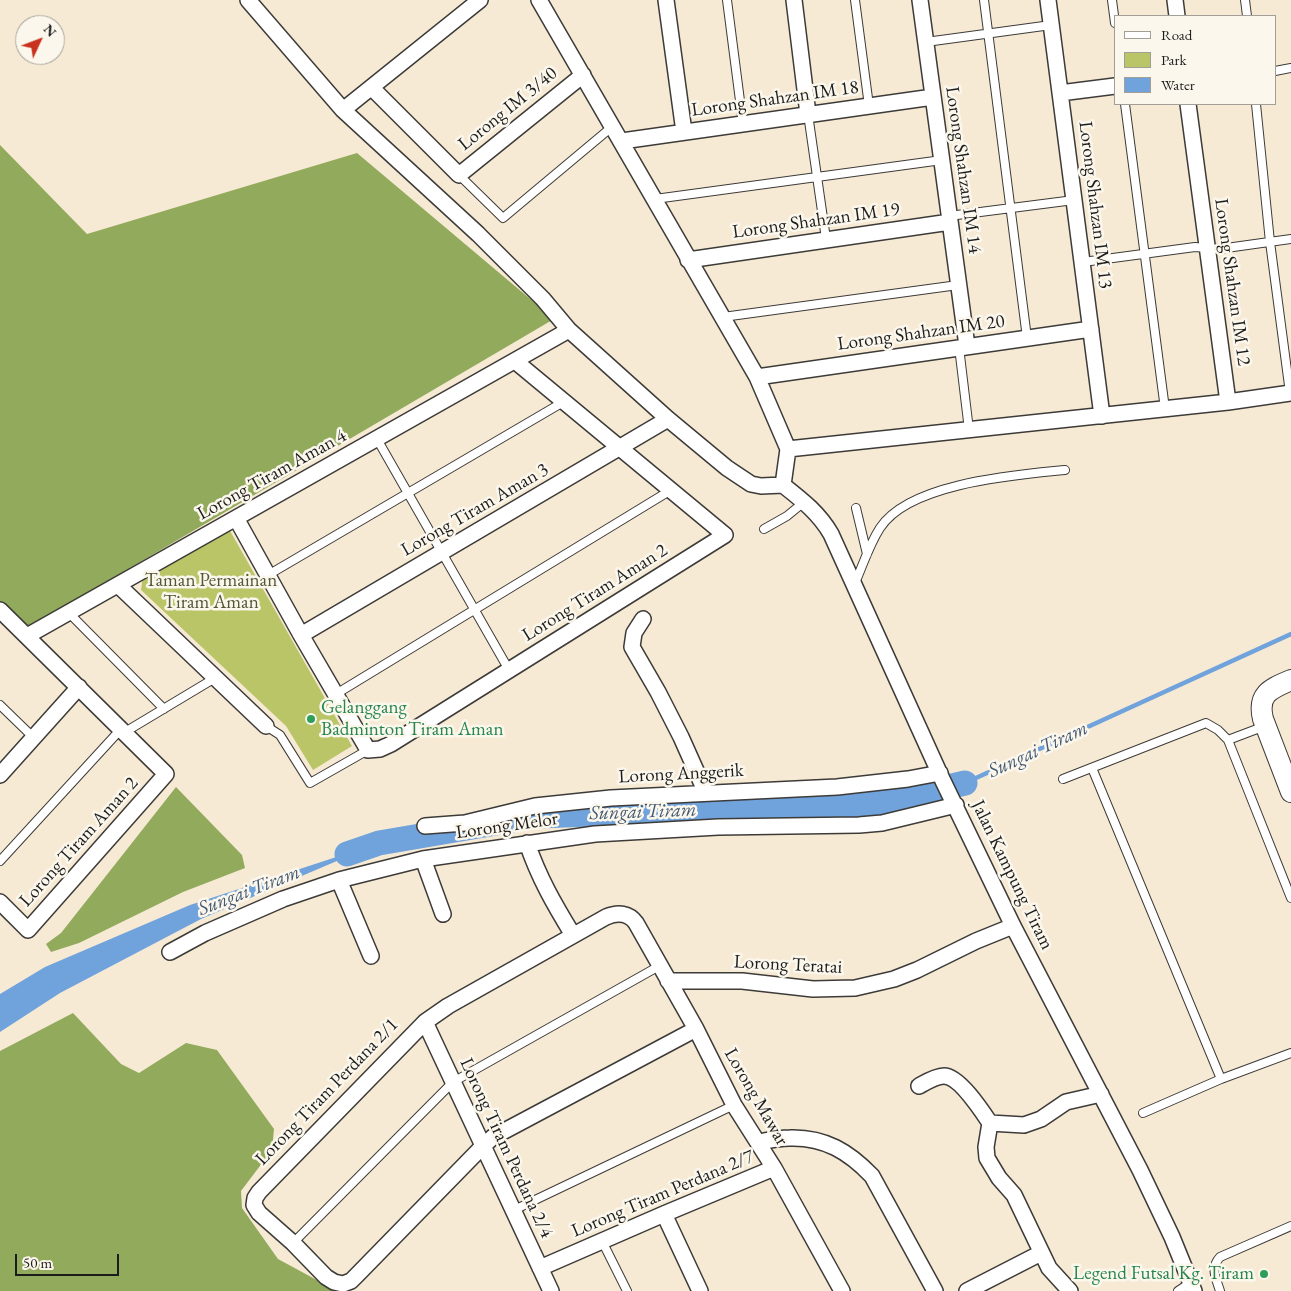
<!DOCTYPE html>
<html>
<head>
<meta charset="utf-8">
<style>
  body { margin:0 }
  #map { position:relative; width:1291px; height:1291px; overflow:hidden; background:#f7ead5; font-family:"EB Garamond",serif }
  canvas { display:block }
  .legend { position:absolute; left:1114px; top:15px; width:162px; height:90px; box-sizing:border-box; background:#fbf7ec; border:1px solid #a29f99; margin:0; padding:6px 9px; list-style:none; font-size:15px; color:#1c1c1c }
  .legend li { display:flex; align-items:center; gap:10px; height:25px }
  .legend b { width:25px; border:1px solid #a29f99 }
  .north { position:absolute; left:15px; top:15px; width:50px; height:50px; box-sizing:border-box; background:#fbf7ec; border:1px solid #a29f99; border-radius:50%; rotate:47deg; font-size:14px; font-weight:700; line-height:20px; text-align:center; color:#1c1c1c }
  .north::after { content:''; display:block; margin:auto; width:18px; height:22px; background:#c8321e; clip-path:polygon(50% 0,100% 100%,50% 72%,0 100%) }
  .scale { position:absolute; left:15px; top:1254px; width:104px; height:22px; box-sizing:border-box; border:2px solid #1c1c1c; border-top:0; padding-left:6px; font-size:15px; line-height:18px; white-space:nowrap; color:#1c1c1c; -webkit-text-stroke:4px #fbf7ec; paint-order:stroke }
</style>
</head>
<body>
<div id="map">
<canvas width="1291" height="1291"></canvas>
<ul class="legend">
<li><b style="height:6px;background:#fff"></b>Road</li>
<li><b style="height:14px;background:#b9c567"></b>Park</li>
<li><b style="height:14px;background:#70a2db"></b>Water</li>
</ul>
<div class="north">N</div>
<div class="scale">50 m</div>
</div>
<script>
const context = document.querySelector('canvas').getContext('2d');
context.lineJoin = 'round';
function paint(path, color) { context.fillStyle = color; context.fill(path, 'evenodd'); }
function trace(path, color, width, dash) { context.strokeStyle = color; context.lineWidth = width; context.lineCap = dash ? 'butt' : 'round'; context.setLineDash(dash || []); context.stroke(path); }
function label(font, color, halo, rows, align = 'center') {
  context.font = font + ' "EB Garamond",serif'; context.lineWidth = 5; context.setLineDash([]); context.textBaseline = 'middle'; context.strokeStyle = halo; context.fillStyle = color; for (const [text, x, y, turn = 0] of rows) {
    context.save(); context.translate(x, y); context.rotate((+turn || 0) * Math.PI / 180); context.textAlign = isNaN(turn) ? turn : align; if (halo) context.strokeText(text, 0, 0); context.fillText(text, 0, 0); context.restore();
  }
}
paint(new Path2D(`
  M229,529L352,746L313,770L286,726L141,590L143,575Z`), '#b9c567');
paint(new Path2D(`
  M0,145L87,234L357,153L554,319L26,629L0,607Z
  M176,787L242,855L245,868L183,892L79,943L51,952L46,944L61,933Z
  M73,1013L121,1064L139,1073L186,1043L217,1050L274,1129L272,1150L241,1191L242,1208L278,1259L337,1291H0V1051Z`), '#92aa5c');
paint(new Path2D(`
  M379,843L201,919L60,993L0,1032V994L45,967L190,905Z`), '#70a2db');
trace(new Path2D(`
  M965,783L1291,634`), '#70a2db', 4.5);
trace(new Path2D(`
  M347,854L379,843L537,816L874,804L965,783`), '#70a2db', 25);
const lane = new Path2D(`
  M727,0L743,124
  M855,0L869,106
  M984,0L1027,338
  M1112,0L1115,23
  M1245,0L1247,16
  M926,42L1051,25
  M1275,71L1291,68
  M1125,104L1165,409
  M1256,104L1270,242L1290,393
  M808,114L826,239
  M459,175L503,218L613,126
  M655,199L942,160
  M949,216L1074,200
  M1083,262L1195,247L1219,249L1291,239
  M723,317L958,285
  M959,347L969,430
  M377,439L509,670
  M856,508L867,554
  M764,529L787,516L804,502
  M268,575L565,401
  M855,583C863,565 869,545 880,528C909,483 1015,475 1065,470
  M69,613L164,709
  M336,694L671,490
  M0,705L34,738
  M266,726L280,735L310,783L368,750
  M1265,726L1228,740L1291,898
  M125,732L215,678
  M1092,768L1221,1079
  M1063,779L1206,723L1218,730L1228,740
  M0,861L121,729
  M1143,1113L1221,1079L1291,1053
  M514,1210L734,1105
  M602,1241L627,1291
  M293,1243L453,1082L661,965
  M1178,1291L1190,1283
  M1220,1291C1216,1278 1210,1268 1220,1257L1291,1226`);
const street = new Path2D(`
  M248,0L343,110L478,234L543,299L569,330L668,419L727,468L751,484L761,486L783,485
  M539,0L757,377L788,449L783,485
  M666,0L684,132
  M794,0L808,114
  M920,0L967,346
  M1048,0L1102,416
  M1175,0L1177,16
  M372,88L459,175L583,75
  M1060,93L1115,86
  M1188,104L1228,402L1291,393
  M343,110L480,0
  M622,141L933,97
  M688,260L950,222
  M757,377L1091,329
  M788,449L1228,402
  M783,485C802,500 819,513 831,534L943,781L1013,926L1140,1170L1172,1237L1194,1291
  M236,518L301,635L368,750L380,749L391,744L725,535L515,361
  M118,585L266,726
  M0,610L166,774L28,930L0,902
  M643,619L634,633L632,647L658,692L681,737L706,793
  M301,635L668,419
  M27,636L569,330
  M0,775L79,687
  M425,826L465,823L535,806L611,798L837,787L908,779L940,773
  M527,843C539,878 554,904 573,935
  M423,859L443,914
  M339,880L371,956
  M170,952L205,933L283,899L339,880L423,859L595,834L718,827L859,825L882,823L956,805
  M668,981H742L813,989L855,988L894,979L917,970L976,941L1013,926
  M425,1022L551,1291
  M696,1029L493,1137L483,1146L357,1275L351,1281L343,1284L334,1282L326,1277L293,1243L259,1213L254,1205L255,1198L259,1192L425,1022L448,1006L606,917C618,912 629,913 636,923L696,1029L734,1105L774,1168L842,1291
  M919,1086C926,1082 936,1076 944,1076C959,1076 982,1111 990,1123L1024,1125L1041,1119L1066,1102L1101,1094
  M990,1123L986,1147L987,1158L999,1178L1014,1195L1049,1268L1070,1291
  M759,1142C769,1140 779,1138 790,1138C825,1137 849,1152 872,1176L935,1291
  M664,1214L700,1291
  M540,1268L664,1214L774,1168
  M967,1291L1041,1253`);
const secondary = new Path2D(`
  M1291,680C1270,689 1257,694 1263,719L1291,792`);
trace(lane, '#3d3b38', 10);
trace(street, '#3d3b38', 18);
trace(secondary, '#3d3b38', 22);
trace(lane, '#fff', 8);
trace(street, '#fff', 15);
trace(secondary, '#fff', 20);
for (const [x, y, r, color] of [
  [311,719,5,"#2e9e5b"],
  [1264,1274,5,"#2e9e5b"]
]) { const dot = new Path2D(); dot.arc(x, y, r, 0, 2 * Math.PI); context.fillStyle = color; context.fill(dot); trace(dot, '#fbf7ec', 2); }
label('19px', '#1c1c1c', '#fbf7ec', [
  ["Lorong Shahzan IM 18",775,99,-8],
  ["Lorong IM 3/40",508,109,-39],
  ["Lorong Shahzan IM 14",963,170,82],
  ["Lorong Shahzan IM 13",1095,205,83],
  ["Lorong Shahzan IM 19",816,221,-8],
  ["Lorong Shahzan IM 12",1232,282,82],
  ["Lorong Shahzan IM 20",921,333,-8],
  ["Lorong Tiram Aman 4",272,475,-29],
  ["Lorong Tiram Aman 3",475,510,-30],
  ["Lorong Tiram Aman 2",595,593,-32],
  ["Lorong Anggerik",681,774,-3],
  ["Lorong Melor",507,826,-8],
  ["Lorong Tiram Aman 2",79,842,-48],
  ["Jalan Kampung Tiram",1012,875,64],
  ["Lorong Teratai",788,965,3],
  ["Lorong Tiram Perdana 2/1",327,1092,-46],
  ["Lorong Mawar",756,1097,60],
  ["Lorong Tiram Perdana 2/4",506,1148,65],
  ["Lorong Tiram Perdana 2/7",663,1194,-23]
]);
label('19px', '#535736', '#fbf7ec', [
  ["Taman Permainan",211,581],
  ["Tiram Aman",211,603]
]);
label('19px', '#27864d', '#fbf7ec', [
  ["Gelanggang",321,708],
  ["Badminton Tiram Aman",321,730],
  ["Legend Futsal Kg. Tiram",1254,1274,"right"]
], 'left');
label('italic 20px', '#425872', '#fbf7ec', [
  ["Sungai Tiram",1038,750,-25],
  ["Sungai Tiram",643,812,-2],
  ["Sungai Tiram",249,891,-21]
]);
</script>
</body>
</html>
